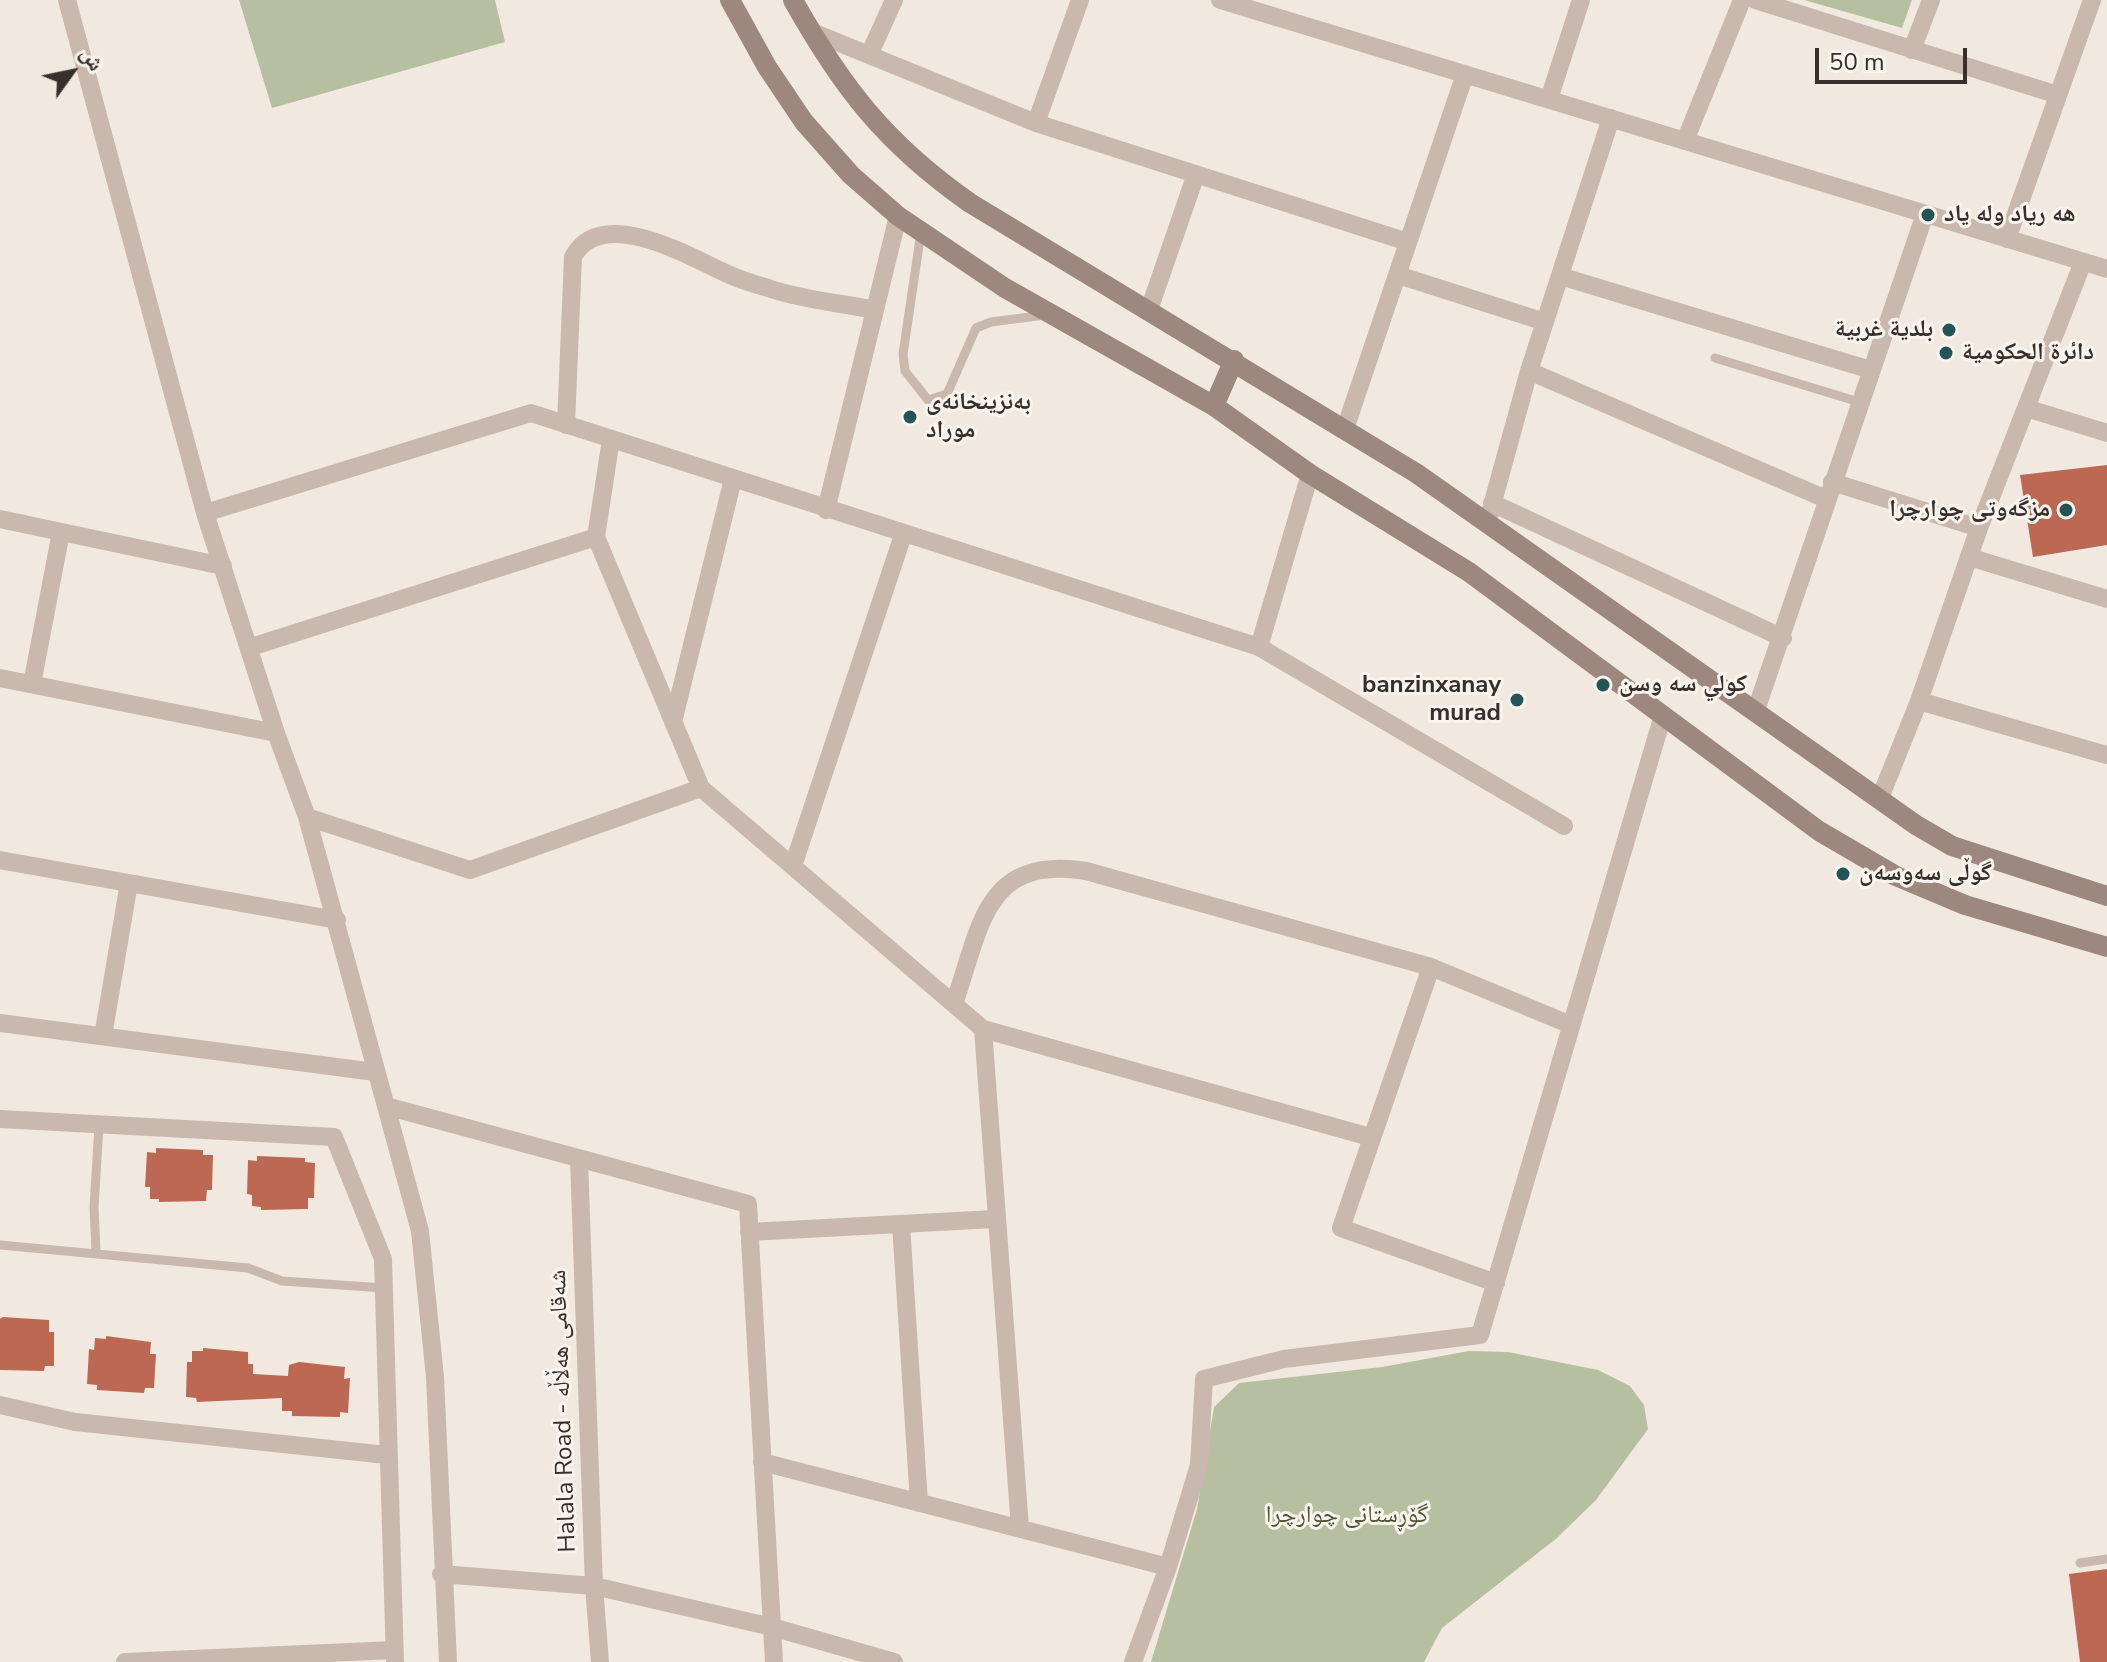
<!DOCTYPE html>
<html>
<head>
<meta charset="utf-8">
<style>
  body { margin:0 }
  #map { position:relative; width:2107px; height:1662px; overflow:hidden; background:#f1e9e0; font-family:"Nunito Sans","Noto Naskh Arabic",sans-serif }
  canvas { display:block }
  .north { position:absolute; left:32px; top:32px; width:80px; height:80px; -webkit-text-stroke:6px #f9f3ed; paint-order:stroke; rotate:57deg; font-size:22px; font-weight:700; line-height:32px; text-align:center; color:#382e2b }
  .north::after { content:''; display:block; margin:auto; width:28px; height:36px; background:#382e2b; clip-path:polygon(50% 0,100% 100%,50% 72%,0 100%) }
  .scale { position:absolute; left:1815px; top:48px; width:152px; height:36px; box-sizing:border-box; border:4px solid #382e2b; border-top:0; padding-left:10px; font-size:24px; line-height:28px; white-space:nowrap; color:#382e2b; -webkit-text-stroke:6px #f9f3ed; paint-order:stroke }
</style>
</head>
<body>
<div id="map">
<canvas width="2107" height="1662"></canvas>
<div class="north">ش</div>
<div class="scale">50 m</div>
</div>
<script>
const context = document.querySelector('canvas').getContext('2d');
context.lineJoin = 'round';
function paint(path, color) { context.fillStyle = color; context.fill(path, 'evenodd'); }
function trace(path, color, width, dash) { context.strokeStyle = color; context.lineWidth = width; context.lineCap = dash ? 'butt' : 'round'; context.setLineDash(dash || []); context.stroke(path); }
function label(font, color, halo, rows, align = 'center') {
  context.font = font + ' "Nunito Sans","Noto Naskh Arabic",sans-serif'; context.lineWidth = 6; context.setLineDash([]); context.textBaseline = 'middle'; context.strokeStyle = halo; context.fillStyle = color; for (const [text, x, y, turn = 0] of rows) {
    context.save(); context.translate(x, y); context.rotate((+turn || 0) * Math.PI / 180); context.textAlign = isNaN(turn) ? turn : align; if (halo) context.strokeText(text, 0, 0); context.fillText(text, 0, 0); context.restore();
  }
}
paint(new Path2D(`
  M239,0H495L505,42L272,108Z
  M1804,0H1912L1902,28Z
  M1469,1351L1508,1352L1598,1370L1630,1386L1644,1405L1648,1429L1596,1500L1557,1538L1442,1628L1424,1662H1151L1197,1509L1214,1407L1239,1383L1382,1367Z`), '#b7bfa1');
paint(new Path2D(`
  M2107,465V545L2033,557L2020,475Z
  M156,1148L203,1150V1155H213L212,1190H207L206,1201L159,1202V1199H150V1187H145L147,1152L156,1153Z
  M257,1156L305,1158V1162L315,1163L314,1198H308V1209L261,1210V1207L252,1206V1195L247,1194L248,1160L257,1161Z
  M3,1317L49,1320V1332H54V1366H45L44,1371L0,1370V1319Z
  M106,1336L151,1342L150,1354H156L154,1388H145L144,1393L97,1390V1385L87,1384L89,1349L94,1350L95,1338L106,1339Z
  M203,1348L248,1352V1364H253V1374L288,1376L289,1365L299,1362L345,1367L344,1379L350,1378L348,1413L340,1412V1417L292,1416V1411H282V1398L197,1402L196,1398L186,1397L187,1362H192V1351H203Z
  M2107,1569V1662H2080L2069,1574Z`), '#bc6853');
trace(new Path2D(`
  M921,232L903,354L905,371L928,400L947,394L976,328L991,322L1045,315
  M1715,358L1859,402
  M0,1245L248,1268L282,1281L384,1288
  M96,1252L94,1207L99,1125
  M2080,1563L2107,1559`), '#c9b8ad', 9);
trace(new Path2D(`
  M67,0L205,513L276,733L307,817L420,1231L435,1377L448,1662
  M1220,0L2107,269
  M1755,0L2058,95
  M810,31L1036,123L1408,242
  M1912,50L1931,0
  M870,53L894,0
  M1549,99L1581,0
  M1036,123L1080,0
  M1685,141L1742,0
  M2007,239L2092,0
  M1398,275L1545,322
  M1560,276L1871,370
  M1149,310L1196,174
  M1529,371L1826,499
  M2026,408L2107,433
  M566,425L573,257C602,203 693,259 730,275C743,281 758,285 771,289C804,300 841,303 875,310
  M1345,429L1465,74
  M1832,482L1979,528
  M1492,503L1783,638
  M826,510L898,216
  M205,513L531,413L1259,647L1564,826
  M0,519L223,566
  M1488,520L1529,371L1611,118
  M596,537L701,788L983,1029L1370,1137
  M1969,557L2107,599
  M251,647L596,537L611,439
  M1259,647L1310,474
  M0,678L276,733
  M32,684L61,532
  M1919,701L2107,755
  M1756,710L1925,214
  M673,722L733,479
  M1880,798L1919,701L1979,528L2083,262
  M307,817L470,870L701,788
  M0,860L337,920
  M793,866L903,535
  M1431,967L1341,1228L1496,1283
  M954,1004C981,927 984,855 1086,871L1431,967L1571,1025
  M0,1023L375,1072
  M983,1029L1020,1528
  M103,1036L129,883
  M386,1106L748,1204L774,1662
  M0,1119L334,1137L383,1259L395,1662
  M579,1159L594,1586L600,1662
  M901,1224L919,1503
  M749,1232L995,1219
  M0,1405L75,1422L387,1455
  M762,1462L1168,1567
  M441,1574L594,1586L772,1627L894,1662
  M125,1662L394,1650
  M1133,1662L1168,1567L1199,1465L1204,1379L1284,1359L1480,1335L1663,715`), '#c9b8ad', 18);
trace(new Path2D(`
  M730,0L767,67L804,122L851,175L898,216L1005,288L1214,406L1310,474L1469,572L1819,831L1896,876L1965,905L2107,947
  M793,0C843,89 886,144 970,203L1416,473L1916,825L1952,846L2107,896
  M1214,406L1234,360`), '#9c887e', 20);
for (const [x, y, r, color] of [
  [1928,215,8,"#235556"],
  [1949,330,8,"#235556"],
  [1946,353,8,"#235556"],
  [910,417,8,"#235556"],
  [2066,510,8,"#235556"],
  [1603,685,8,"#235556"],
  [1517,700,8,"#235556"],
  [1843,874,8,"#235556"]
]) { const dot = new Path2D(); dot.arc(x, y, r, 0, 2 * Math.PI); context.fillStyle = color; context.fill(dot); trace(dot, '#f9f3ed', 3); }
label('bold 24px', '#382e2b', '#f9f3ed', [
  ["هه رياد وله ياد",1944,215],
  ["بلدية غربية",1933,330,"right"],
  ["دائرة الحكومية",1962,353],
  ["بەنزینخانەی",926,403],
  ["موراد",926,431],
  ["مزگەوتی چوارچرا",2050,510,"right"],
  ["كولي سه وسن",1619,685],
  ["banzinxanay",1501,686,"right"],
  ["murad",1501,714,"right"],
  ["گوڵی سەوسەن",1859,874]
], 'left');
label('24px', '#382e2b', '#f9f3ed', [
  ["Halala Road - شەقامی هەڵاڵە",564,1411,-92]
]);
label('24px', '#495431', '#f9f3ed', [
  ["گۆڕستانی چوارچرا",1347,1516]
]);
</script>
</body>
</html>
